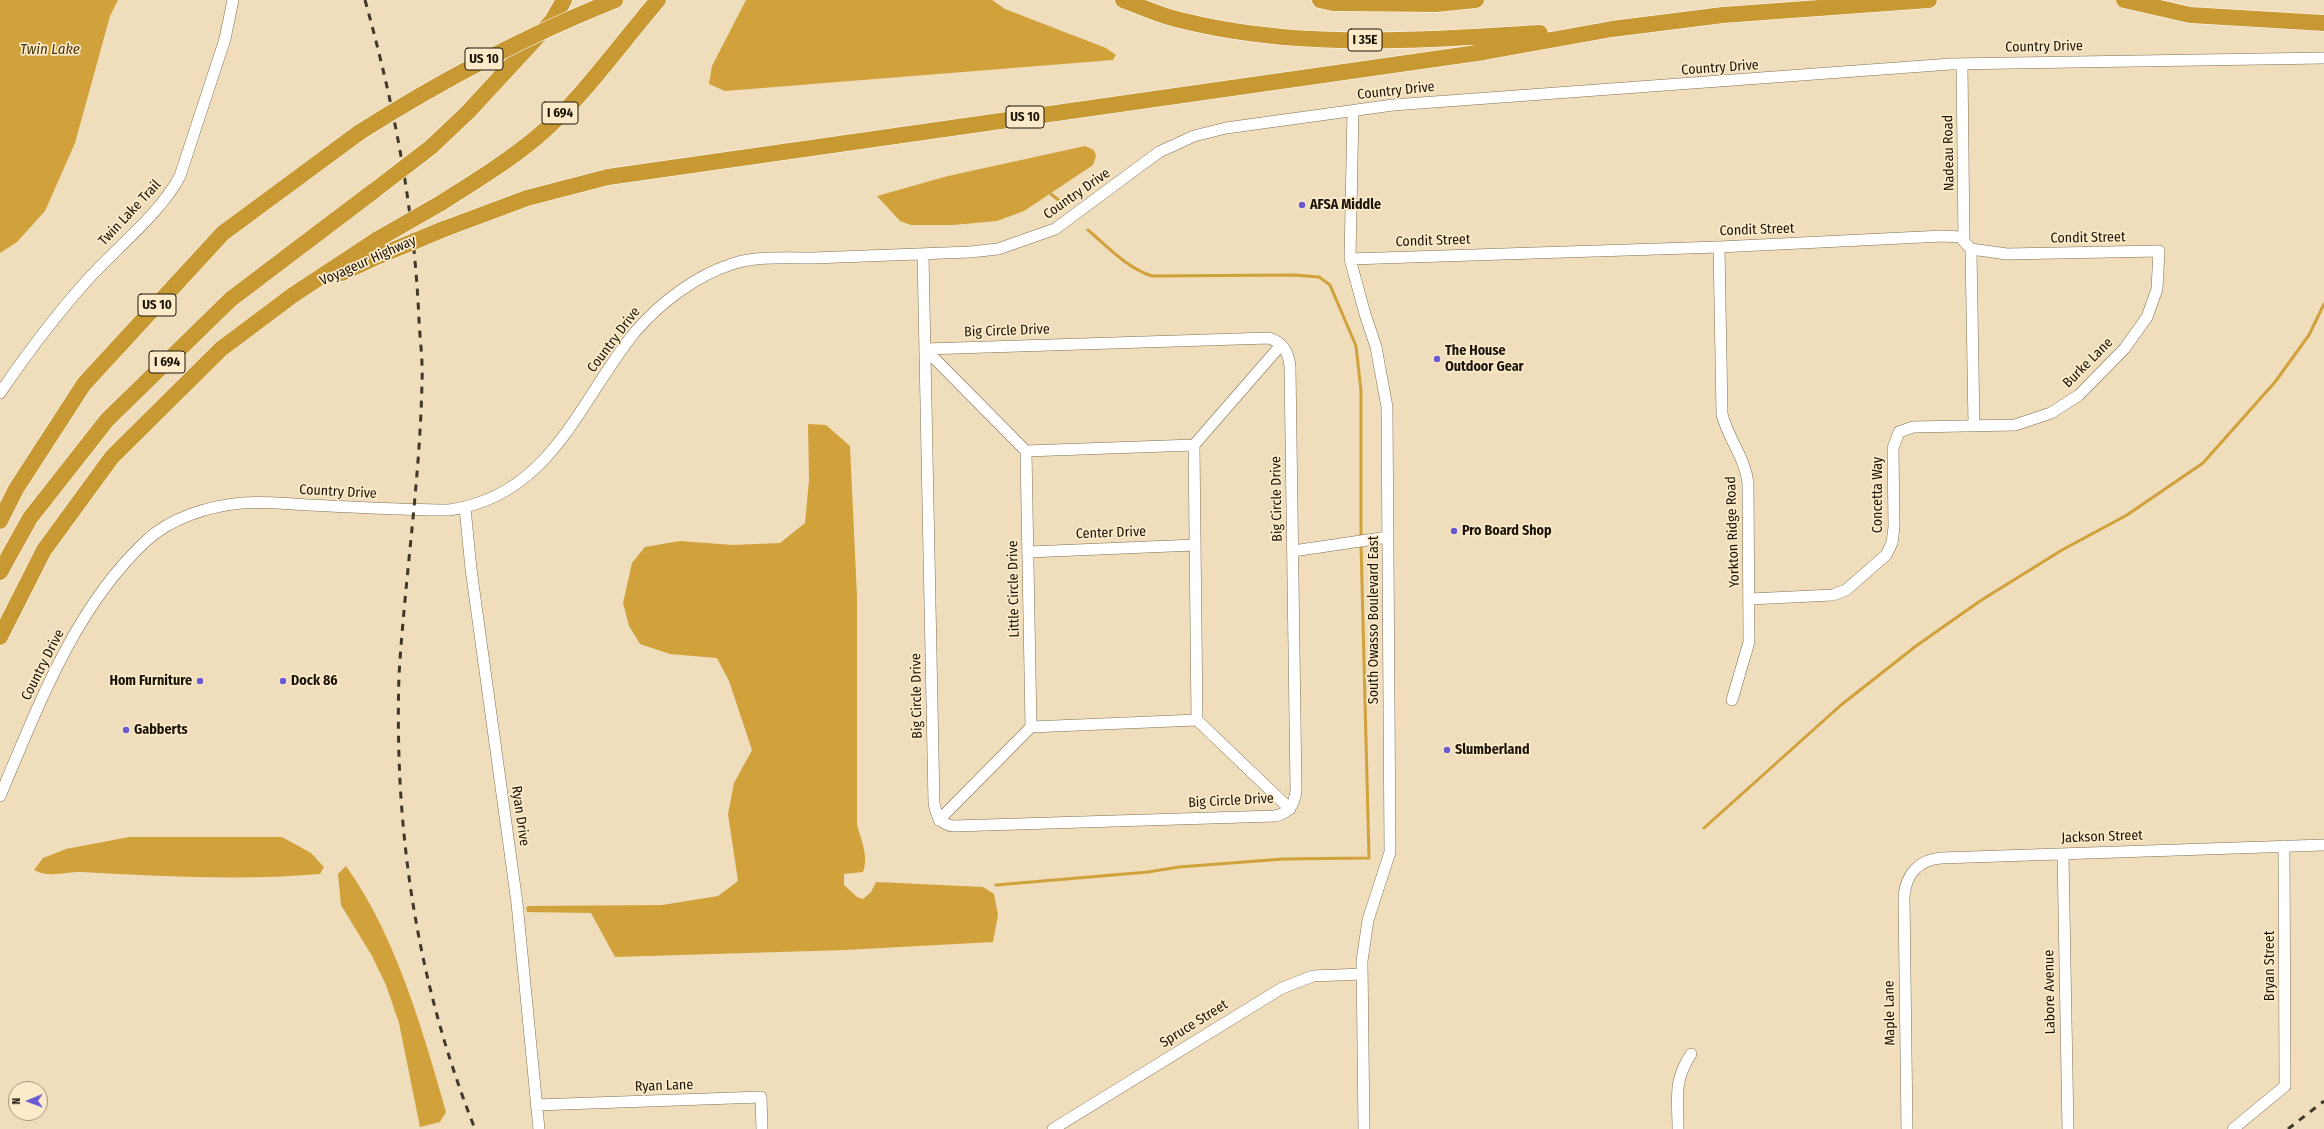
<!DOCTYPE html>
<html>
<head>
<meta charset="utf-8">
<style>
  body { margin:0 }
  #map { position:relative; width:2324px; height:1129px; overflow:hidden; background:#efddbc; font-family:"Fira Sans Condensed",sans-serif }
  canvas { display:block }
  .north { position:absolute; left:8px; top:1081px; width:40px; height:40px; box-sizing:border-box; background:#fceac9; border:1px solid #a2957c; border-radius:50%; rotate:269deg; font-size:11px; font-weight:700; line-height:16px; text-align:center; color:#1b1509 }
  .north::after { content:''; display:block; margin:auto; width:14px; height:18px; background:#675ad3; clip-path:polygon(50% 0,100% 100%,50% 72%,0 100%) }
</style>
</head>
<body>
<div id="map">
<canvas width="2324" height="1129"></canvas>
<div class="north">N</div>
</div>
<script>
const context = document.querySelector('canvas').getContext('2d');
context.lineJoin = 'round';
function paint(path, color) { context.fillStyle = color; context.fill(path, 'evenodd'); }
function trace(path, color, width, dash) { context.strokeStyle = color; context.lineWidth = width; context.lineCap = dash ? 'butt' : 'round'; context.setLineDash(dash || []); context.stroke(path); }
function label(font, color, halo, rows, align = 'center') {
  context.font = font + ' "Fira Sans Condensed",sans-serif'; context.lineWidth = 3.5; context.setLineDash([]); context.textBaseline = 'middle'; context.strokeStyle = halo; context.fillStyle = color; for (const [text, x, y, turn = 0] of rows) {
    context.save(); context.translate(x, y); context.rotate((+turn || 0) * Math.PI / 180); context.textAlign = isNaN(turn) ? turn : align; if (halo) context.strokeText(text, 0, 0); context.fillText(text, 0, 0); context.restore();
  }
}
paint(new Path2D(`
  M0,0H118L110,16L75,143L45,211L17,242L0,253Z
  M746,0H992L1005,9L1106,48L1116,55L1113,60L725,91L709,84L712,66Z
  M1085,146L1094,150L1096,156L1093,165L1024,211L997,221L953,225H911L900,221L877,196L948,176Z
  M808,424L826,425L850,446L857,597V825C861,839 869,857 863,872L844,874V885L857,897L863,899L871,892L876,882L983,887L994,894L998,915L993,942L845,950L615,957L591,913L527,912L526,908L528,906L662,905L718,896L738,881L728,814L734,783L752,750L729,681L717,658L670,654L640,644L629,626L623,603L632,563L645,547L680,541L733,545L780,543L805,523L809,480Z
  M129,837H282L311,853L324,867L320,874C240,881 161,876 81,872C63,871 51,879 34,870L43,858L66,849Z
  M346,866C396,936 423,1031 446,1112L440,1122L420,1127L399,1023L386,985L372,956L341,905L338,874Z`), '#d1a23c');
trace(new Path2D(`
  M1051,194L1061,202
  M1088,230C1108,247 1127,268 1152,276L1294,275L1319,277L1330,285L1356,346L1361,391V538
  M1704,828L1841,705L1916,646L1980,601L2062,550L2127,515L2203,463L2275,382L2309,335L2324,304
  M996,885L1148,872L1179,867L1283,859L1369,858L1361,544`), '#d1a23c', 3);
const minor = new Path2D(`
  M1962,64L1964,241
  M1353,111L1350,259L1365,314L1376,347L1387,407L1390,852L1368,920L1362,961L1364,1129
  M1719,247L1722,414C1728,439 1745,457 1748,483L1749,642L1732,700
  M1971,249L1974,426
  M923,254L934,803C936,815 940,825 954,826L1275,816C1289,813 1295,804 1296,790L1290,367C1289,352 1282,342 1269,338L925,349
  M1350,259L1719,247L1943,236L1960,237L1971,249L2007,254L2159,251L2157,289L2147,317L2125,348L2079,395L2051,413L2015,425L1913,427L1899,432L1893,448L1894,527L1892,543L1886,555L1846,590L1833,595L1750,599
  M925,349L1026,451L1031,727
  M0,393C28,352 58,312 91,276C119,246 162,211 180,176L225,39L233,0
  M1026,451L1194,445
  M465,508L471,569L517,903L539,1129
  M1293,551L1388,537
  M1029,552L1195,545
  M1197,720L1194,445L1281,345
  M0,796C38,707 74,608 146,541C170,518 209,506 242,503C264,501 287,504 309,505C356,507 402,510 449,510C551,496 579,401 635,332C660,303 695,276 732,264C756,256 787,258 813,258C865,256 917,254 970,252L998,249L1055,229L1159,152L1194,136L1226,128L1393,105L1951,64L2324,58
  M939,820L1031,727L1197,720L1290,809
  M2063,854L2068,1129
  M536,1105L761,1097L762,1129
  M1053,1129L1282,988L1313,976L1362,974
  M1678,1129C1678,1097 1673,1082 1691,1054
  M1907,1129L1904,896C1906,875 1918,860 1941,858L2324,845
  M2233,1129L2285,1086L2284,846`);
const highway = new Path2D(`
  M1123,0C1142,7 1161,16 1180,20C1298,50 1420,40 1540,33
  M1320,0L1333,3L1436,4L1476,0
  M2124,0L2190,15L2324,23
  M431,147L468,112L552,21L564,0
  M441,203C474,182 507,162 537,137C581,100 620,44 658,0
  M444,229L527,198L608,177L1484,52L1612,29L1723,15L1929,0
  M342,273L381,255
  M0,521L16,489L84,384L223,233L360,132
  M0,572L30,518L107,420L231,299L375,190
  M0,637L44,550L112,457L221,349L293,295L378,239`);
trace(minor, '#807052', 12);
trace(highway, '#fff', 17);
trace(minor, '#fff', 11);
trace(highway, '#c89932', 16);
trace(new Path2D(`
  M365,0C395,108 414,208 419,320C420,340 423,361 422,382C420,480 405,577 399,675C394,832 417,983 475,1129
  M2288,1129L2324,1101`), '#403828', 3, [7, 7]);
const highwayBridge = new Path2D(`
  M360,132C442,80 525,36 615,0
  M375,190L431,147
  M378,239L441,203
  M381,255L444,229`);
trace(highwayBridge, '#fff', 17, []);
trace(highwayBridge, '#c89932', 16);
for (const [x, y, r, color] of [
  [1302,205,4,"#675ad3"],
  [1437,359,4,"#675ad3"],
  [1454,531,4,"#675ad3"],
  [200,681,4,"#675ad3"],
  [283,681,4,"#675ad3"],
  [126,730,4,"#675ad3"],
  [1447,750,4,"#675ad3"]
]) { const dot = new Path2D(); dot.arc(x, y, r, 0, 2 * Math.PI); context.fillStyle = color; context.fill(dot); trace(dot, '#fceac9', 1.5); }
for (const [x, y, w] of [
  [1365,40,34],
  [484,59,38],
  [560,113,36],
  [1025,117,38],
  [157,305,38],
  [167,362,36]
]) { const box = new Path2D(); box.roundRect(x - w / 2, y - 11, w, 22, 3); context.fillStyle = '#fceac9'; context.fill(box); trace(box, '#1b1509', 1); }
label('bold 13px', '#1b1509', null, [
  ["I 35E",1365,40],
  ["US 10",484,59],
  ["I 694",560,113],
  ["US 10",1025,117],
  ["US 10",157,305],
  ["I 694",167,362]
]);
label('14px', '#1b1509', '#fceac9', [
  ["Country Drive",2044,47,-1],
  ["Country Drive",1720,68,-4],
  ["Country Drive",1396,91,-6],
  ["Nadeau Road",1949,153,-91],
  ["Country Drive",1077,194,-35],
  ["Twin Lake Trail",130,213,-47],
  ["Condit Street",1757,230,-2],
  ["Condit Street",2088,238,-1],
  ["Condit Street",1433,241,-2],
  ["Voyageur Highway",368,261,-24],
  ["Big Circle Drive",1007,331,-2],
  ["Country Drive",614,340,-53],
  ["Burke Lane",2088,363,-45],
  ["Country Drive",338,492,3],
  ["Concetta Way",1878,495,-90],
  ["Big Circle Drive",1277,499,-91],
  ["Yorkton Ridge Road",1733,532,-92],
  ["Center Drive",1111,533,-2],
  ["Little Circle Drive",1014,589,-91],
  ["South Owasso Boulevard East",1374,620,-90],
  ["Country Drive",43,665,-63],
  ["Big Circle Drive",917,696,-91],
  ["Big Circle Drive",1231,801,-3],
  ["Ryan Drive",520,816,82],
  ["Jackson Street",2102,837,-2],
  ["Bryan Street",2270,966,-90],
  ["Labore Avenue",2050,992,-91],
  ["Maple Lane",1890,1013,-91],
  ["Spruce Street",1194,1024,-32],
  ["Ryan Lane",664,1086,-2]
]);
label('bold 14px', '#1b1509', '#fceac9', [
  ["AFSA Middle",1310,205],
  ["The House",1445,351],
  ["Outdoor Gear",1445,367],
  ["Pro Board Shop",1462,531],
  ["Hom Furniture",192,681,"right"],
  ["Dock 86",291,681],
  ["Gabberts",134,730],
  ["Slumberland",1455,750]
], 'left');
label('italic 15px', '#4a370c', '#fceac9', [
  ["Twin Lake",50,50]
]);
</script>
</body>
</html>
